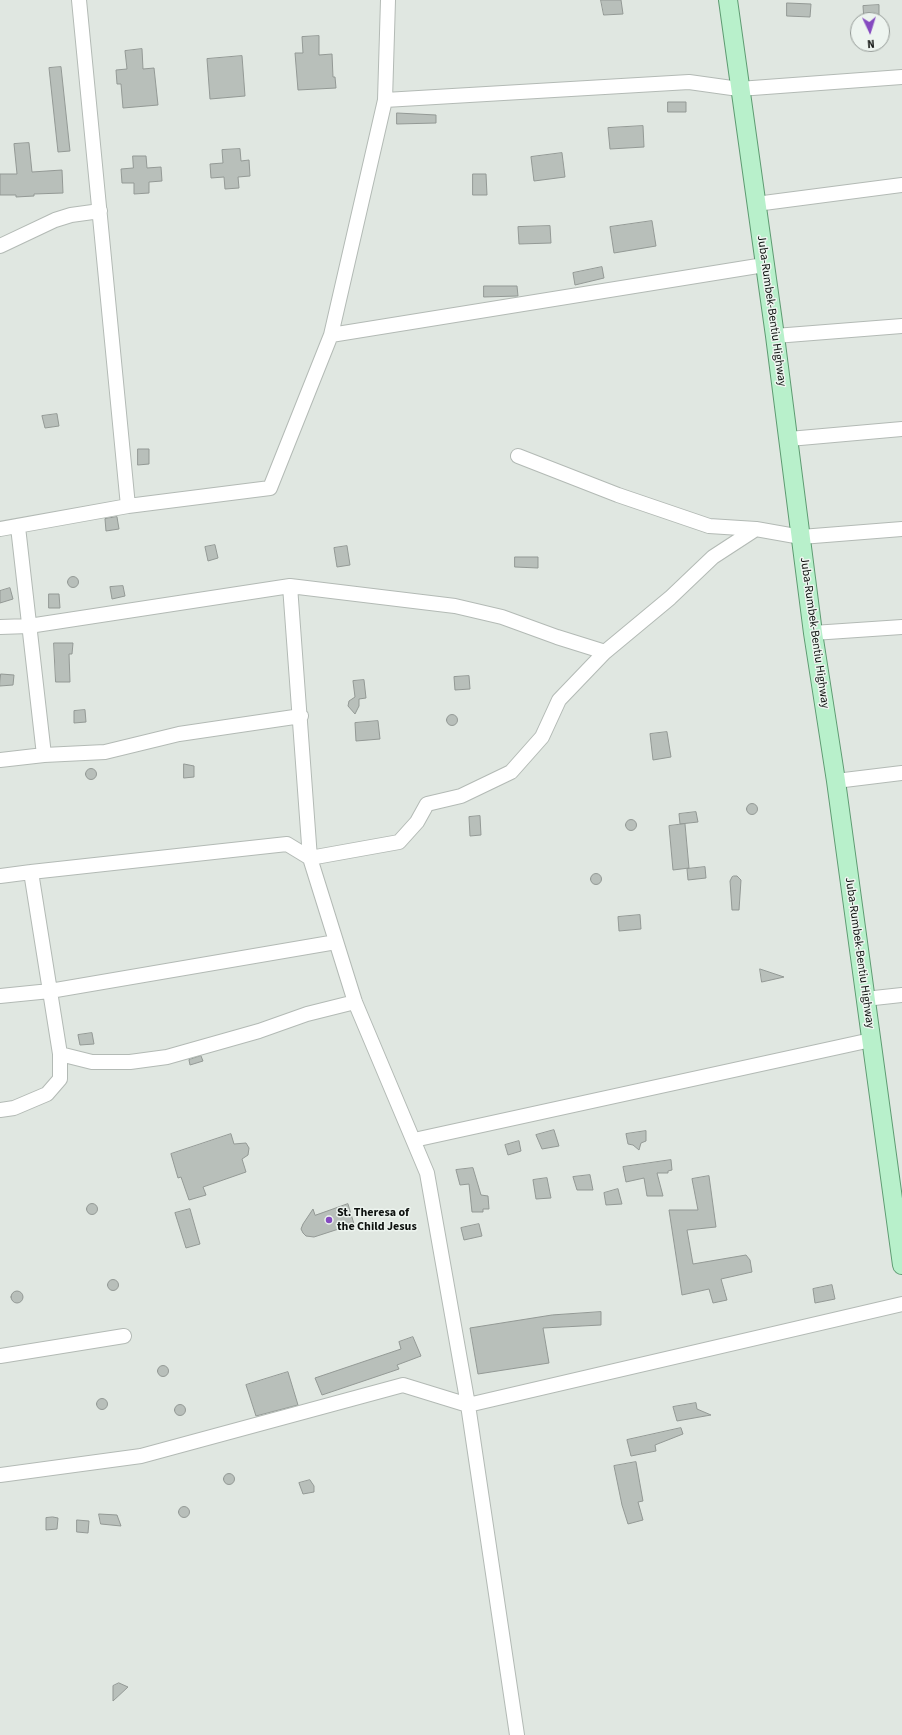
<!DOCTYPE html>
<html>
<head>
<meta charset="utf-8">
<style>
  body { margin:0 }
  #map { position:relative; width:902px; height:1735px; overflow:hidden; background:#e0e7e1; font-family:"Source Sans 3",sans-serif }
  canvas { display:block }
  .north { position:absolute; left:850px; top:12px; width:40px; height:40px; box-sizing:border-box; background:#edf4ef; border:1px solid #939995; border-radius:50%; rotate:176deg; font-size:11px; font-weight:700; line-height:16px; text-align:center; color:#0d100e }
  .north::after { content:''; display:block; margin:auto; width:14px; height:18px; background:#854ac0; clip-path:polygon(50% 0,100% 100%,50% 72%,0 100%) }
</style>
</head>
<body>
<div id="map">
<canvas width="902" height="1735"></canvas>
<div class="north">N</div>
</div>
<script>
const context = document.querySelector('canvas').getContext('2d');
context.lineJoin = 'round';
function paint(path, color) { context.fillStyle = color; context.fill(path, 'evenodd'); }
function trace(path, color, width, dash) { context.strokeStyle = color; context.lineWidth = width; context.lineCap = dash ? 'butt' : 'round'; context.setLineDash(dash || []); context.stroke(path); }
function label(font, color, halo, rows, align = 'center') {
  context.font = font + ' "Source Sans 3",sans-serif'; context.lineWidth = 3; context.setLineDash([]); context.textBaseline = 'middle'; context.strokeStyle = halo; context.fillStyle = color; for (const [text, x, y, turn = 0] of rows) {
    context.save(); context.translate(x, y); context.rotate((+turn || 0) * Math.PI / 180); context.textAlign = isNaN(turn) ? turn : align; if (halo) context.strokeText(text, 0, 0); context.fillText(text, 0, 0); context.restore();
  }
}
const building = new Path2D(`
  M601,0H621L623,14L604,15Z
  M787,3L811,4L810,17L787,16Z
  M879,5V20H864L863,6Z
  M319,36V55L332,54L333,77H335L336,88L298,90L295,53H303L302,37Z
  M142,49L143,69L154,68L158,105L123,108L121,84H117L116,70L127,69L125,51Z
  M242,56L245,96L210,99L207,59Z
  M61,67L70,151L58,152L49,68Z
  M668,102H686V112H668Z
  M397,113L436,115V123L397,124Z
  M643,126L644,147L610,149L608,128Z
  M29,143L32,172L62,170L63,193L34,194V196L16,197V195H0V174H17L14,144Z
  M240,149L241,161L249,160L250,176L238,177L239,188L225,189L224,177L211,178L210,164L223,163L222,150Z
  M562,153L565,177L534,181L531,157Z
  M133,156H146L147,168L161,167L162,181L149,182V193L134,194V183H122L121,169L133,168Z
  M473,174H486L487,195H473Z
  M652,221L656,246L614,253L610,227Z
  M550,226L551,243L519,244L518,227Z
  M602,267L604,278L575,285L573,273Z
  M484,286H517L518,296L484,297Z
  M57,414L59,426L45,428L42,416Z
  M138,449H149V464L138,465Z
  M117,517L119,529L106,531L105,519Z
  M215,545L218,558L208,561L205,547Z
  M347,546L350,565L337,567L334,548Z
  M515,557H538V568L515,567Z
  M67.5 582a5.5 5.5 0 1 1 11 0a5.5 5.5 0 1 1-11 0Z
  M123,586L125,596L112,599L110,587Z
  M10,588L13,599L0,603V591Z
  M49,594H59L60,608H49Z
  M54,643H73L72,654H69L70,682H56Z
  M1,674L14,675L13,685L0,686Z
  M469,676L470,689L455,690L454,677Z
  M364,680L366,698L359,699V706L355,714L348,706L349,701L355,697L353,681Z
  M85,710L86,722L74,723V711Z
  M446.5 720a5.5 5.5 0 1 1 11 0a5.5 5.5 0 1 1-11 0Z
  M378,721L380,739L356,741L355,723Z
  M667,732L671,757L653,760L650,734Z
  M184,764L194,766V777L184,778Z
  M85.5 774a5.5 5.5 0 1 1 11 0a5.5 5.5 0 1 1-11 0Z
  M746.5 809a5.5 5.5 0 1 1 11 0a5.5 5.5 0 1 1-11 0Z
  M696,812L698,822L680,824L679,814Z
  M480,816L481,835L470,836L469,817Z
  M625.5 825a5.5 5.5 0 1 1 11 0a5.5 5.5 0 1 1-11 0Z
  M685,824L689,868L673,870L669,826Z
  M705,867L706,878L688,880L687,869Z
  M590.5 879a5.5 5.5 0 1 1 11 0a5.5 5.5 0 1 1-11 0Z
  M734,876H737L741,880L739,910H732L730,881L732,877Z
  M640,915L641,929L619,931L618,917Z
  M760,969L784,977L762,982Z
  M92,1033L94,1044L80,1045L78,1035Z
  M201,1056L203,1061L190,1065L189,1060Z
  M554,1130L559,1146L542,1149L536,1135Z
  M646,1131V1141L641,1143L639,1150L633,1145L628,1144L626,1134Z
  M231,1134L234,1144L246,1143L249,1148L248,1155L242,1159L246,1172L203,1187L206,1195L189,1200L181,1177L178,1178L171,1154Z
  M519,1141L521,1151L508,1155L505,1145Z
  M671,1160L672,1170L668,1171V1173H657L663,1196H647L644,1178L626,1182L623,1167Z
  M473,1168L481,1195L488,1196L489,1209H483V1212H472L469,1184L460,1185L456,1170Z
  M590,1175L593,1190H577L573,1177Z
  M709,1176L716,1227L687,1230L693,1264L746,1255L750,1260L752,1272L721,1279L727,1300L713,1303L709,1289L682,1295L669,1210H698L692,1179Z
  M547,1178L551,1198L536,1199L533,1180Z
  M618,1189L622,1204L606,1205L604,1193Z
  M86.5 1209a5.5 5.5 0 1 1 11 0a5.5 5.5 0 1 1-11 0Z
  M348,1204L354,1224L314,1237L306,1236L303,1233L301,1229L303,1224L313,1209L315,1215Z
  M190,1209L200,1244L186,1248L175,1213Z
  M479,1224L482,1236L464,1240L461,1228Z
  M107.5 1285a5.5 5.5 0 1 1 11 0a5.5 5.5 0 1 1-11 0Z
  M832,1285L835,1299L815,1303L813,1289Z
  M11 1297a6 6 0 1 1 12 0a6 6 0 1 1-12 0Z
  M601,1312V1325L543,1328L549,1363L478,1374L470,1328L552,1315Z
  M413,1337L421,1356L397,1365L399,1369L322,1395L315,1378L401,1349L399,1342Z
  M157.5 1371a5.5 5.5 0 1 1 11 0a5.5 5.5 0 1 1-11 0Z
  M288,1372L298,1405L256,1416L246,1385Z
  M96.5 1404a5.5 5.5 0 1 1 11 0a5.5 5.5 0 1 1-11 0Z
  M696,1403L697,1409L711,1415L677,1421L673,1407Z
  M174.5 1410a5.5 5.5 0 1 1 11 0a5.5 5.5 0 1 1-11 0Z
  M681,1428L683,1434L655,1445L656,1451L631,1456L627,1440Z
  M636,1462L643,1501L638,1502L643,1520L628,1524L622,1505L614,1466Z
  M223.5 1479a5.5 5.5 0 1 1 11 0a5.5 5.5 0 1 1-11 0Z
  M310,1480L314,1486V1492L303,1494L299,1483Z
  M178.5 1512a5.5 5.5 0 1 1 11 0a5.5 5.5 0 1 1-11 0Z
  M99,1514L117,1515L121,1526L101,1524Z
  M53,1517L58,1518L57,1529L46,1530V1518Z
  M77,1520L89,1521L88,1533L77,1532Z
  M119,1683L128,1687L113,1701V1686Z`);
paint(building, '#b8bfba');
trace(building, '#939995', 1);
const minor = new Path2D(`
  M79,0L128,506
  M385,100L689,82L739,89L902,77
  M756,204L902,185
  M0,246L55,220L71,215L100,211
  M331,335L764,265
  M775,336L902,326
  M789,439L902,429
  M518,456L618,495L709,526L756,529
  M18,527L44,755
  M0,529L128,506L270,488L331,335L385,100L388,0
  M290,586L310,858L355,1002L427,1173L468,1405L517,1735
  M0,627L29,626L290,586L455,606L502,617L557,637L605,652
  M813,633L902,627
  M0,760L44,755L105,752L179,734L301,716
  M836,781L902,773
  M0,876L31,872
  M0,996L50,991L336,942
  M865,999L902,995
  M60,1054L92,1062H130L167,1057L259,1031L307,1014L355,1002
  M0,1110L14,1108L47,1094L60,1079V1054L31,872L287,844L310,858L399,842L417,822L427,804L461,796L511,772L542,737L559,700L605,652L670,598L713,557L756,529L801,537L902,529
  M414,1140L871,1040
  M0,1356L124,1336
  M0,1475L141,1456L403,1385L468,1405L902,1304`);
const major = new Path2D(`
  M728,0L775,336L813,633L836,781L902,1265`);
trace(minor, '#b3bab5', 16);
trace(major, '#5e9b72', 20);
trace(minor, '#fff', 14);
trace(major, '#b8f0cb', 18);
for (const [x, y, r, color] of [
  [329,1220,4,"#854ac0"]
]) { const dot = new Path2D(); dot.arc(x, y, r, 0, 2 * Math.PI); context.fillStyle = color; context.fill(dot); trace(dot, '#edf4ef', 1.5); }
label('12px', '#0d100e', '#edf4ef', [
  ["Juba-Rumbek-Bentiu Highway",771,311,82],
  ["Juba-Rumbek-Bentiu Highway",814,633,82],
  ["Juba-Rumbek-Bentiu Highway",859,953,82]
]);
label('bold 12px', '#0d100e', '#edf4ef', [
  ["St. Theresa of",337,1213],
  ["the Child Jesus",337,1227]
], 'left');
</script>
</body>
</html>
